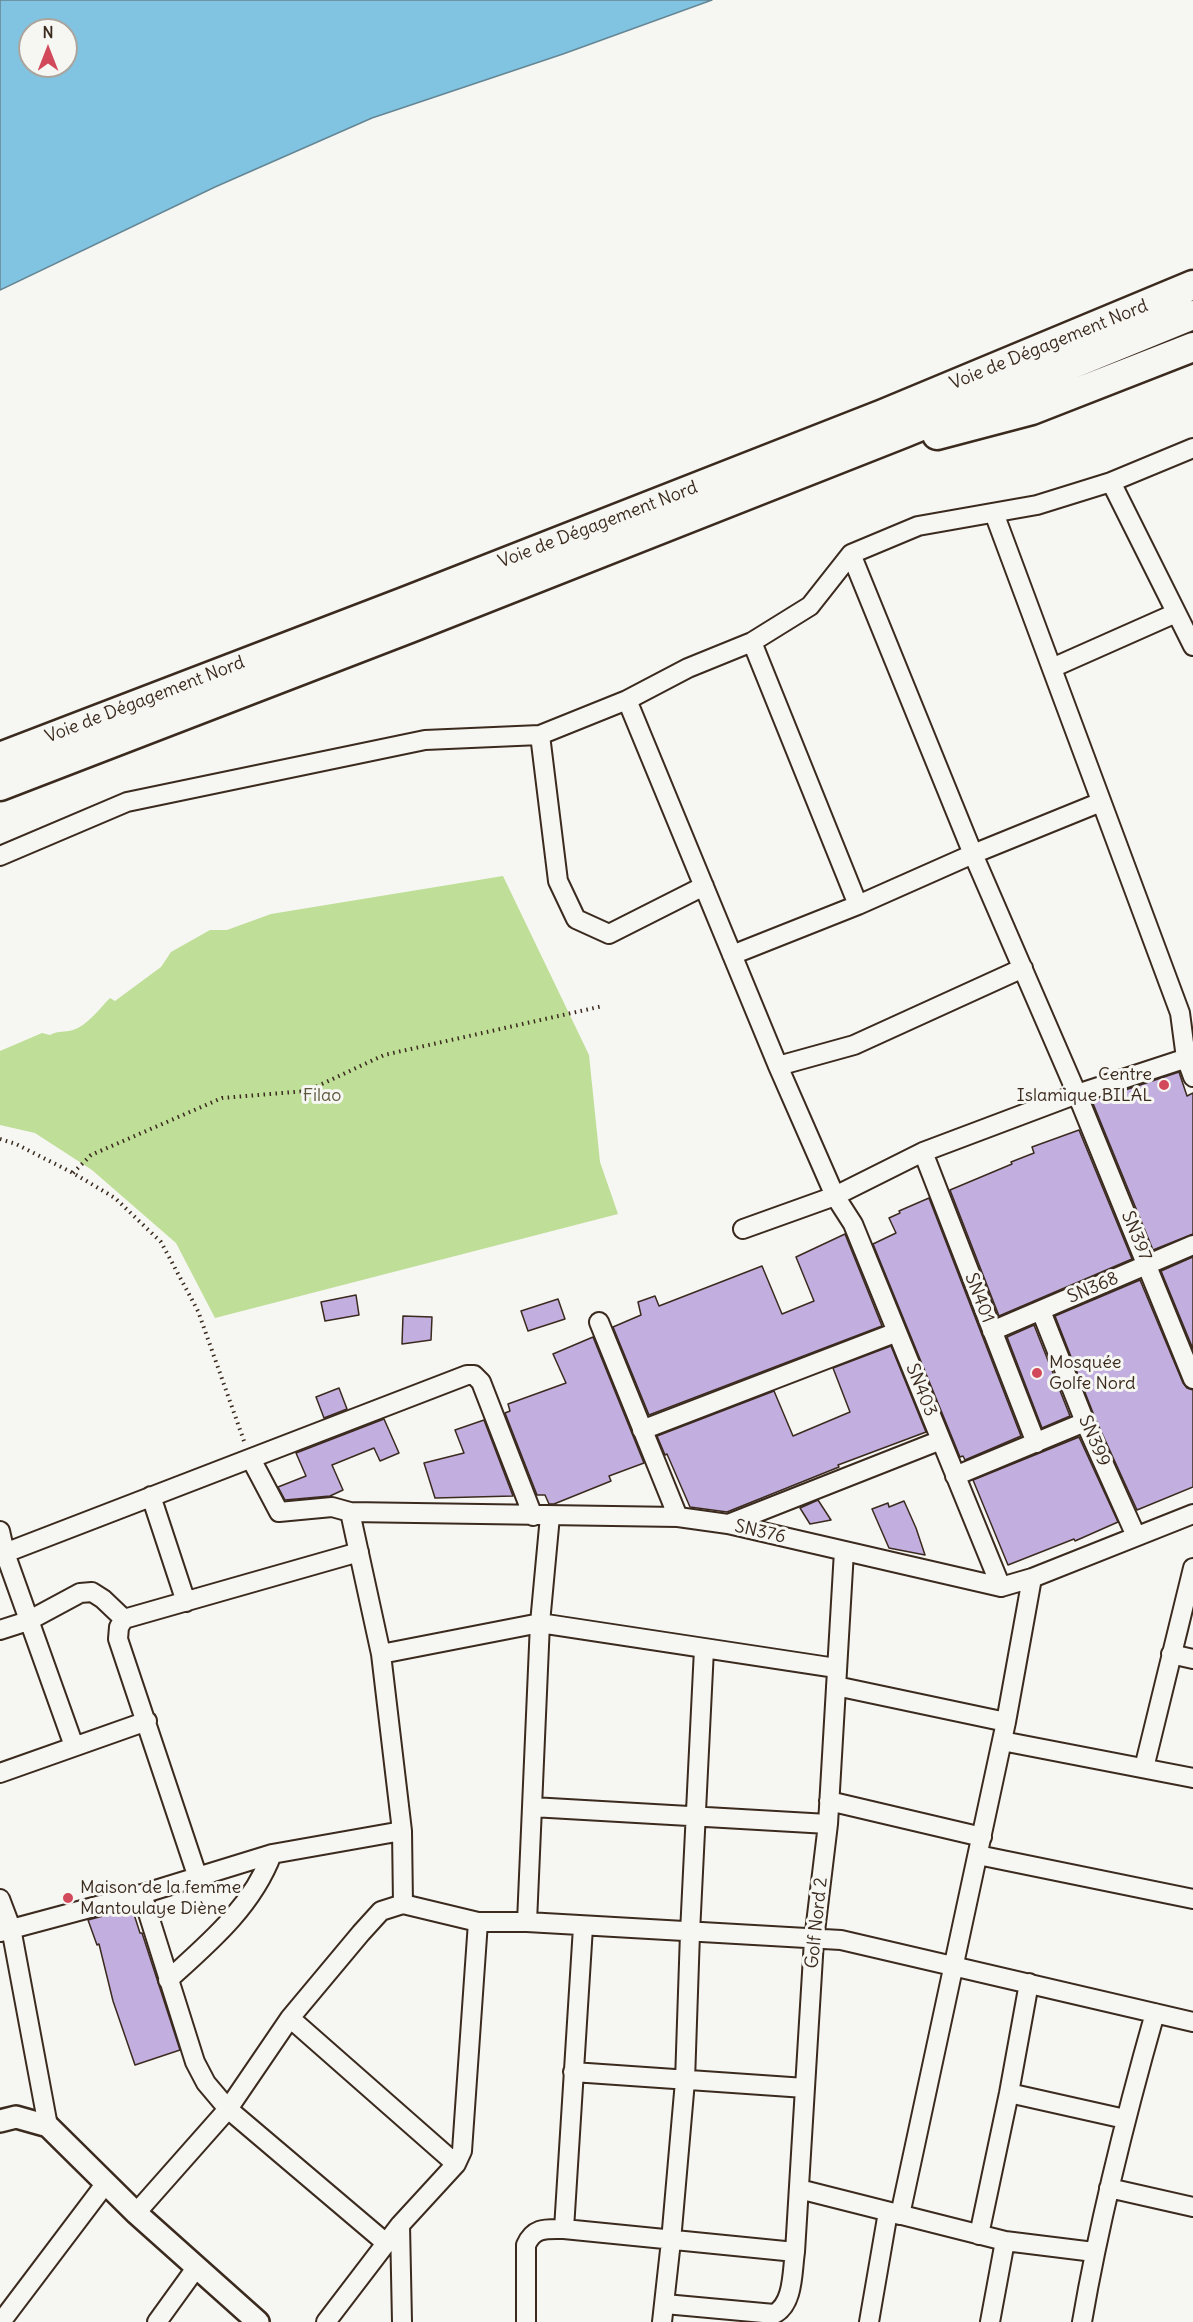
<!DOCTYPE html>
<html>
<head>
<meta charset="utf-8">
<style>
  body { margin:0 }
  #map { position:relative; width:1193px; height:2322px; overflow:hidden; background:#f6f6f2; font-family:Delius,sans-serif }
  canvas { display:block }
  .north { position:absolute; left:18px; top:18px; width:60px; height:60px; box-sizing:border-box; background:#f6f6f2; border:2px solid #aba49d; border-radius:50%; rotate:0deg; font-size:16px; font-weight:700; line-height:24px; text-align:center; color:#3b2a1e }
  .north::after { content:''; display:block; margin:auto; width:21px; height:27px; background:#d1495b; clip-path:polygon(50% 0,100% 100%,50% 72%,0 100%) }
</style>
</head>
<body>
<div id="map">
<canvas width="1193" height="2322"></canvas>
<div class="north">N</div>
</div>
<script>
const context = document.querySelector('canvas').getContext('2d');
context.lineJoin = 'round';
function paint(path, color) { context.fillStyle = color; context.fill(path, 'evenodd'); }
function trace(path, color, width, dash) { context.strokeStyle = color; context.lineWidth = width; context.lineCap = dash ? 'butt' : 'round'; context.setLineDash(dash || []); context.stroke(path); }
function label(font, color, halo, rows, align = 'center') {
  context.font = font + ' Delius,sans-serif'; context.lineWidth = 6; context.setLineDash([]); context.textBaseline = 'middle'; context.strokeStyle = halo; context.fillStyle = color; for (const [text, x, y, turn = 0] of rows) {
    context.save(); context.translate(x, y); context.rotate((+turn || 0) * Math.PI / 180); context.textAlign = isNaN(turn) ? turn : align; if (halo) context.strokeText(text, 0, 0); context.fillText(text, 0, 0); context.restore();
  }
}
paint(new Path2D(`
  M503,876L589,1055L600,1162L618,1214L215,1318L176,1243L92,1170L35,1133L0,1125V1051L42,1033L50,1035C59,1030 65,1033 73,1030C88,1025 99,1009 110,998L115,1001L161,967L171,952L210,930H227L271,914Z`), '#bfde97');
const water = new Path2D(`
  M0,0H712L563,54L372,118L215,187L0,290ZM30,30H66V66H30Z`);
paint(water, '#81c4e2');
trace(water, '#658694', 1.5);
const building = new Path2D(`
  M1179,1072L1187,1096L1193,1093V1234L1153,1250L1092,1101Z
  M1079,1130L1132,1259L999,1316L950,1190L1012,1164L1011,1162L1034,1153L1032,1147Z
  M929,1198L1021,1436L965,1460L963,1456L960,1457L873,1244L896,1233L889,1218L900,1213L899,1211Z
  M845,1234L882,1326L649,1415L613,1327L641,1315L638,1302L655,1296L659,1306L762,1266L782,1314L814,1301L796,1257Z
  M1193,1257V1349L1161,1271Z
  M1140,1280L1183,1383L1187,1388L1193,1390V1487L1137,1510L1095,1418L1055,1316Z
  M356,1295L359,1315L325,1321L321,1302Z
  M558,1299L565,1319L528,1331L521,1311Z
  M403,1316L432,1317L431,1340L402,1344Z
  M1034,1325L1070,1416L1042,1428L1007,1337Z
  M593,1337L644,1463L609,1476L611,1481L554,1504H549L545,1495H537L505,1413L510,1411L508,1404L566,1383L553,1354Z
  M891,1346L926,1432L838,1465L839,1467L727,1512L690,1507L667,1454L665,1455L657,1436L774,1391L793,1436L850,1412L833,1368Z
  M339,1388L347,1409L324,1418L316,1397Z
  M384,1419L399,1453L380,1461L374,1448L332,1465L343,1490L330,1496L285,1500L278,1487L306,1476L296,1453Z
  M484,1420L513,1496L435,1498L424,1463L464,1453L455,1430Z
  M1079,1437L1118,1522L1075,1541L1074,1539L1008,1565L973,1480Z
  M818,1500L831,1520L810,1524L800,1508Z
  M904,1501L916,1528L925,1555L889,1548L872,1509L888,1503L889,1507Z
  M132,1908L140,1933H142L180,2050L135,2065L113,2001L99,1944L97,1945L88,1920Z`);
paint(building, '#c2afdf');
trace(building, '#3b2a1e', 1.5);
const minor = new Path2D(`
  M1111,482L1193,646
  M994,513L1180,1013L1186,1058L1193,1077
  M851,554L973,854L1077,1094L1193,1379
  M752,642L858,905L973,854L1101,802
  M1052,668L1176,613
  M627,700L778,1066L835,1196L853,1224L1001,1587
  M540,735L558,881L576,919L609,934L704,886
  M0,856L127,802L425,740L540,735L627,700L688,668L752,642L810,606L851,554L918,526L1037,505L1111,482L1193,448
  M732,955L858,905
  M778,1066L854,1045L1023,968
  M923,1152L1036,1443
  M743,1229L835,1196L923,1152L1077,1094L1193,1056
  M1041,1311L1085,1422L1136,1536
  M599,1322L678,1517
  M992,1331L1193,1245
  M642,1430L897,1332
  M251,1459L279,1512L332,1507L350,1512
  M955,1476L1085,1422
  M151,1496L186,1602
  M728,1524L941,1440
  M0,1531L5,1553L74,1746
  M5,1553L467,1375H474L481,1382L533,1516
  M0,1630L28,1621L80,1593L92,1592L103,1599L124,1619
  M381,1654L540,1623L836,1668
  M1171,1654L1193,1659
  M836,1686L1006,1722
  M1002,1741L1193,1778
  M1144,1768L1193,1568
  M0,1773L147,1721
  M829,1801L982,1837
  M532,1807L828,1824
  M978,1855L1193,1899
  M198,1878L118,1639L119,1627L124,1619L359,1552
  M142,1894L195,2062L206,2083L228,2109L386,2243
  M0,1899L11,1928L48,2126
  M403,1904L402,1831L381,1654L350,1512L678,1517L728,1524L1001,1587L1032,1578L1193,1514
  M527,1922L540,1623L550,1516
  M0,1932L142,1894L272,1854L402,1831
  M168,1980C209,1943 252,1907 272,1854
  M290,2018L456,2164
  M573,2072L805,2088
  M1009,2093L1125,2119
  M1109,2188L1193,2207
  M799,2189L1005,2241L1094,2252
  M136,2213L228,2109L290,2018L361,1933L381,1911L403,1904L478,1922H527L841,1940L1193,2022
  M900,2215L1006,1722L1032,1578
  M400,2225L402,2322
  M564,2229L583,1927
  M979,2235L1009,2093L1029,1983
  M665,2304L774,2314C794,2304 792,2271 795,2252L814,1940L828,1824L844,1551
  M1,2322L106,2183
  M157,2322L196,2268
  M326,2322L400,2225L456,2164L462,2151L478,1922
  M526,2322V2245C534,2227 546,2229 564,2229L795,2252
  M662,2322L671,2241L685,2081L690,1933L704,1649
  M869,2322L888,2212
  M990,2322L1005,2241
  M1082,2322C1100,2217 1126,2115 1155,2013`);
const tertiary = new Path2D(`
  M0,2121L16,2117L48,2126L136,2213L258,2322`);
const trunk = new Path2D(`
  M937,435L1032,410L1193,347
  M0,757L404,602L883,414L1193,285
  M0,786L410,628L904,433L1193,315`);
trace(minor, '#3b2a1e', 22);
trace(tertiary, '#3b2a1e', 26);
trace(trunk, '#3b2a1e', 33);
trace(new Path2D(`
  M0,1139L16,1144L73,1173L115,1198L161,1242L198,1311L244,1441
  M73,1173L91,1155L222,1098L307,1091L384,1055L603,1006`), '#3b2a1e', 4, [1.5, 4.5]);
trace(minor, '#f6f6f2', 18);
trace(tertiary, '#f6f6f2', 21);
trace(trunk, '#f6f6f2', 28);
for (const [x, y, r, color] of [
  [1164,1085,6,"#d1495b"],
  [1037,1373,6,"#d1495b"],
  [68,1898,6,"#d1495b"]
]) { const dot = new Path2D(); dot.arc(x, y, r, 0, 2 * Math.PI); context.fillStyle = color; context.fill(dot); trace(dot, '#f6f6f2', 2); }
label('18px', '#3b2a1e', '#f6f6f2', [
  ["Voie de Dégagement Nord",1049,345,-22],
  ["Voie de Dégagement Nord",598,525,-21],
  ["Voie de Dégagement Nord",145,700,-21],
  ["SN397",1136,1236,68],
  ["SN368",1093,1288,-23],
  ["SN401",979,1298,69],
  ["SN403",921,1390,68],
  ["SN399",1094,1441,67],
  ["SN376",760,1532,13],
  ["Golf Nord 2",817,1923,-84]
]);
label('18px', '#3b2a1e', '#f6f6f2', [
  ["Centre",1152,1075,"right"],
  ["Islamique BILAL",1152,1096,"right"],
  ["Mosquée",1049,1363],
  ["Golfe Nord",1049,1384],
  ["Maison de la femme",80,1888],
  ["Mantoulaye Diène",80,1909]
], 'left');
label('18px', '#5c573c', '#f6f6f2', [
  ["Filao",322,1096]
]);
</script>
</body>
</html>
